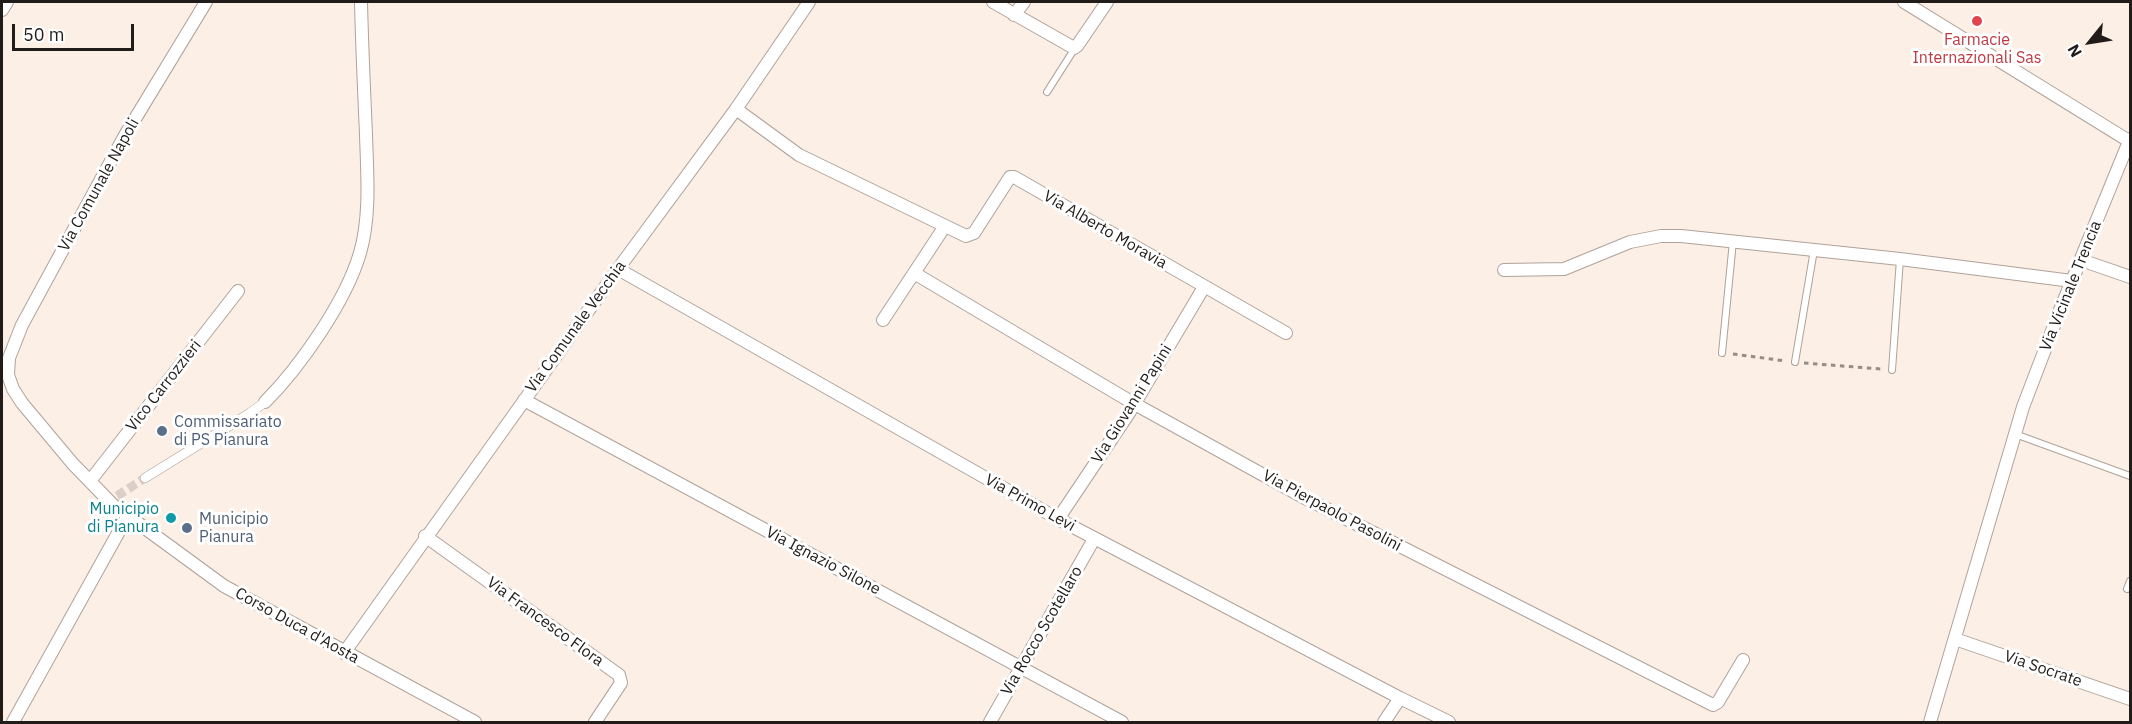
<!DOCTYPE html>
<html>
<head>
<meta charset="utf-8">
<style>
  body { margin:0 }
  #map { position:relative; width:2132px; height:724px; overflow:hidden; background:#fcefe6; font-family:"IBM Plex Sans",sans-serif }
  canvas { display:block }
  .frame { position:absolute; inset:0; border:3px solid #211c19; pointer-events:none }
  .north { position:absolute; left:2060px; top:12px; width:60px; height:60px; -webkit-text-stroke:4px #fff; paint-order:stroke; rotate:240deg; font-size:16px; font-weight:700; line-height:24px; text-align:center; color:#211c19 }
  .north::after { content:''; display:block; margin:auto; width:21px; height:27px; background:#211c19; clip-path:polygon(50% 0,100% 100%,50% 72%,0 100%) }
  .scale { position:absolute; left:12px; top:24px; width:122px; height:27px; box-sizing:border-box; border:3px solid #211c19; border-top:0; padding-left:8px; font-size:18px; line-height:21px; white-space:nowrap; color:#211c19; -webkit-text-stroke:4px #fff; paint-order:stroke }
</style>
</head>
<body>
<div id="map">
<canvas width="2132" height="724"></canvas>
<div class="frame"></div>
<div class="north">N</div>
<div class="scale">50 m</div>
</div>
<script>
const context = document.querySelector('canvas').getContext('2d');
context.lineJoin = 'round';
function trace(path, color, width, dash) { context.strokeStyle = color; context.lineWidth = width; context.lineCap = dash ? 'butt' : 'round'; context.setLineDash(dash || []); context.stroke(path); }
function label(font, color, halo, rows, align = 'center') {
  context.font = font + ' "IBM Plex Sans",sans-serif'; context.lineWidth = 6; context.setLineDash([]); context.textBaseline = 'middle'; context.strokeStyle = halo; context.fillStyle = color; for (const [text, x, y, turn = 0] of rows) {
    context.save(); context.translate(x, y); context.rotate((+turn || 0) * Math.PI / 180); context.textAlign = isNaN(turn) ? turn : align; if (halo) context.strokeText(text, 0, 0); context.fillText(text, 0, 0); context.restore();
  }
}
trace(new Path2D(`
  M117,496L145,478`), '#dbcfc7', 9, [9, 4.5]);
const service = new Path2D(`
  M1047,92L1075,48
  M1722,353L1733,241
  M1795,362L1814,250
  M1892,370L1900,259
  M2015,434L2130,476
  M2127,589L2130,581`);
const pedestrian = new Path2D(`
  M145,478L250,413L265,402`);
const minor = new Path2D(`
  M206,2L124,137L22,325L9,358L8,375L13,389L22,403L73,464L112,504L224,586L475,722
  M993,2L1074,48L1077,46L1107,2
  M1904,2L2129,141
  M2,10L7,2
  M1014,15L1024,2
  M736,109L799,155L966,236L974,233L1010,177H1014L1286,333
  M2081,260L2130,277
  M618,269L1058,519L1400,698L1449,722
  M1504,270L1564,269L1630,242L1661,236H1681L1900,259L2072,281
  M914,273L1133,403L1305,498L1713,705L1718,702L1743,660
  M883,320L945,226
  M524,400L1122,722
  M265,402C300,367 346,301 360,253C371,215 367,172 366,134C364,90 362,46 361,2
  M90,481L238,291
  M1058,519L1129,413L1204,287
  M425,536L619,675L621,683L595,722
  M1955,639L2130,699
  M344,653L618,269L736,109L809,2
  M13,722L127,517
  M990,722L1094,539
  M1384,722L1400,698
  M1930,722L2023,407L2060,310L2130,139`);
trace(service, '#afa29a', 8);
trace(pedestrian, '#afa29a', 10);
trace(minor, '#afa29a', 14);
trace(new Path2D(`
  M1733,354L1786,361
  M1804,363L1881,369`), '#968d86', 3, [4.5, 4.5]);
trace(service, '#fff', 6);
trace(pedestrian, '#fff', 9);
trace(minor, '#fff', 12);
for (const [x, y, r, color] of [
  [1977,21,6,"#e0444e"],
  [162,431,6,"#5c6f8a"],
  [171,518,6,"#0f9aa8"],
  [187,528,6,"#5c6f8a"]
]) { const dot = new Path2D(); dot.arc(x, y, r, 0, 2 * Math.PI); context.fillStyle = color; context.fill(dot); trace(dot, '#fff', 2); }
label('16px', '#be3a42', '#fff', [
  ["Farmacie",1977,40],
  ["Internazionali Sas",1977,58]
]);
label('16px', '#211c19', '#fff', [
  ["Via Comunale Napoli",99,185,-61],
  ["Via Alberto Moravia",1105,230,30],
  ["Via Vicinale Trencia",2071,286,-68],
  ["Via Comunale Vecchia",576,327,-54],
  ["Vico Carrozzieri",164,386,-52],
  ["Via Giovanni Papini",1132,404,-58],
  ["Via Primo Levi",1030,503,29],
  ["Via Pierpaolo Pasolini",1332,511,28],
  ["Via Ignazio Silone",823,561,28],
  ["Via Francesco Flora",545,622,36],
  ["Corso Duca d'Aosta",297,626,29],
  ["Via Rocco Scotellaro",1042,631,-60],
  ["Via Socrate",2043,669,19]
]);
label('16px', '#4e5e75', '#fff', [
  ["Commissariato",174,422],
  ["di PS Pianura",174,440],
  ["Municipio",199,519],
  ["Pianura",199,537]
], 'left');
label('16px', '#0d838f', '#fff', [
  ["Municipio",159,509],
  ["di Pianura",159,527]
], 'right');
</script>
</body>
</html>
